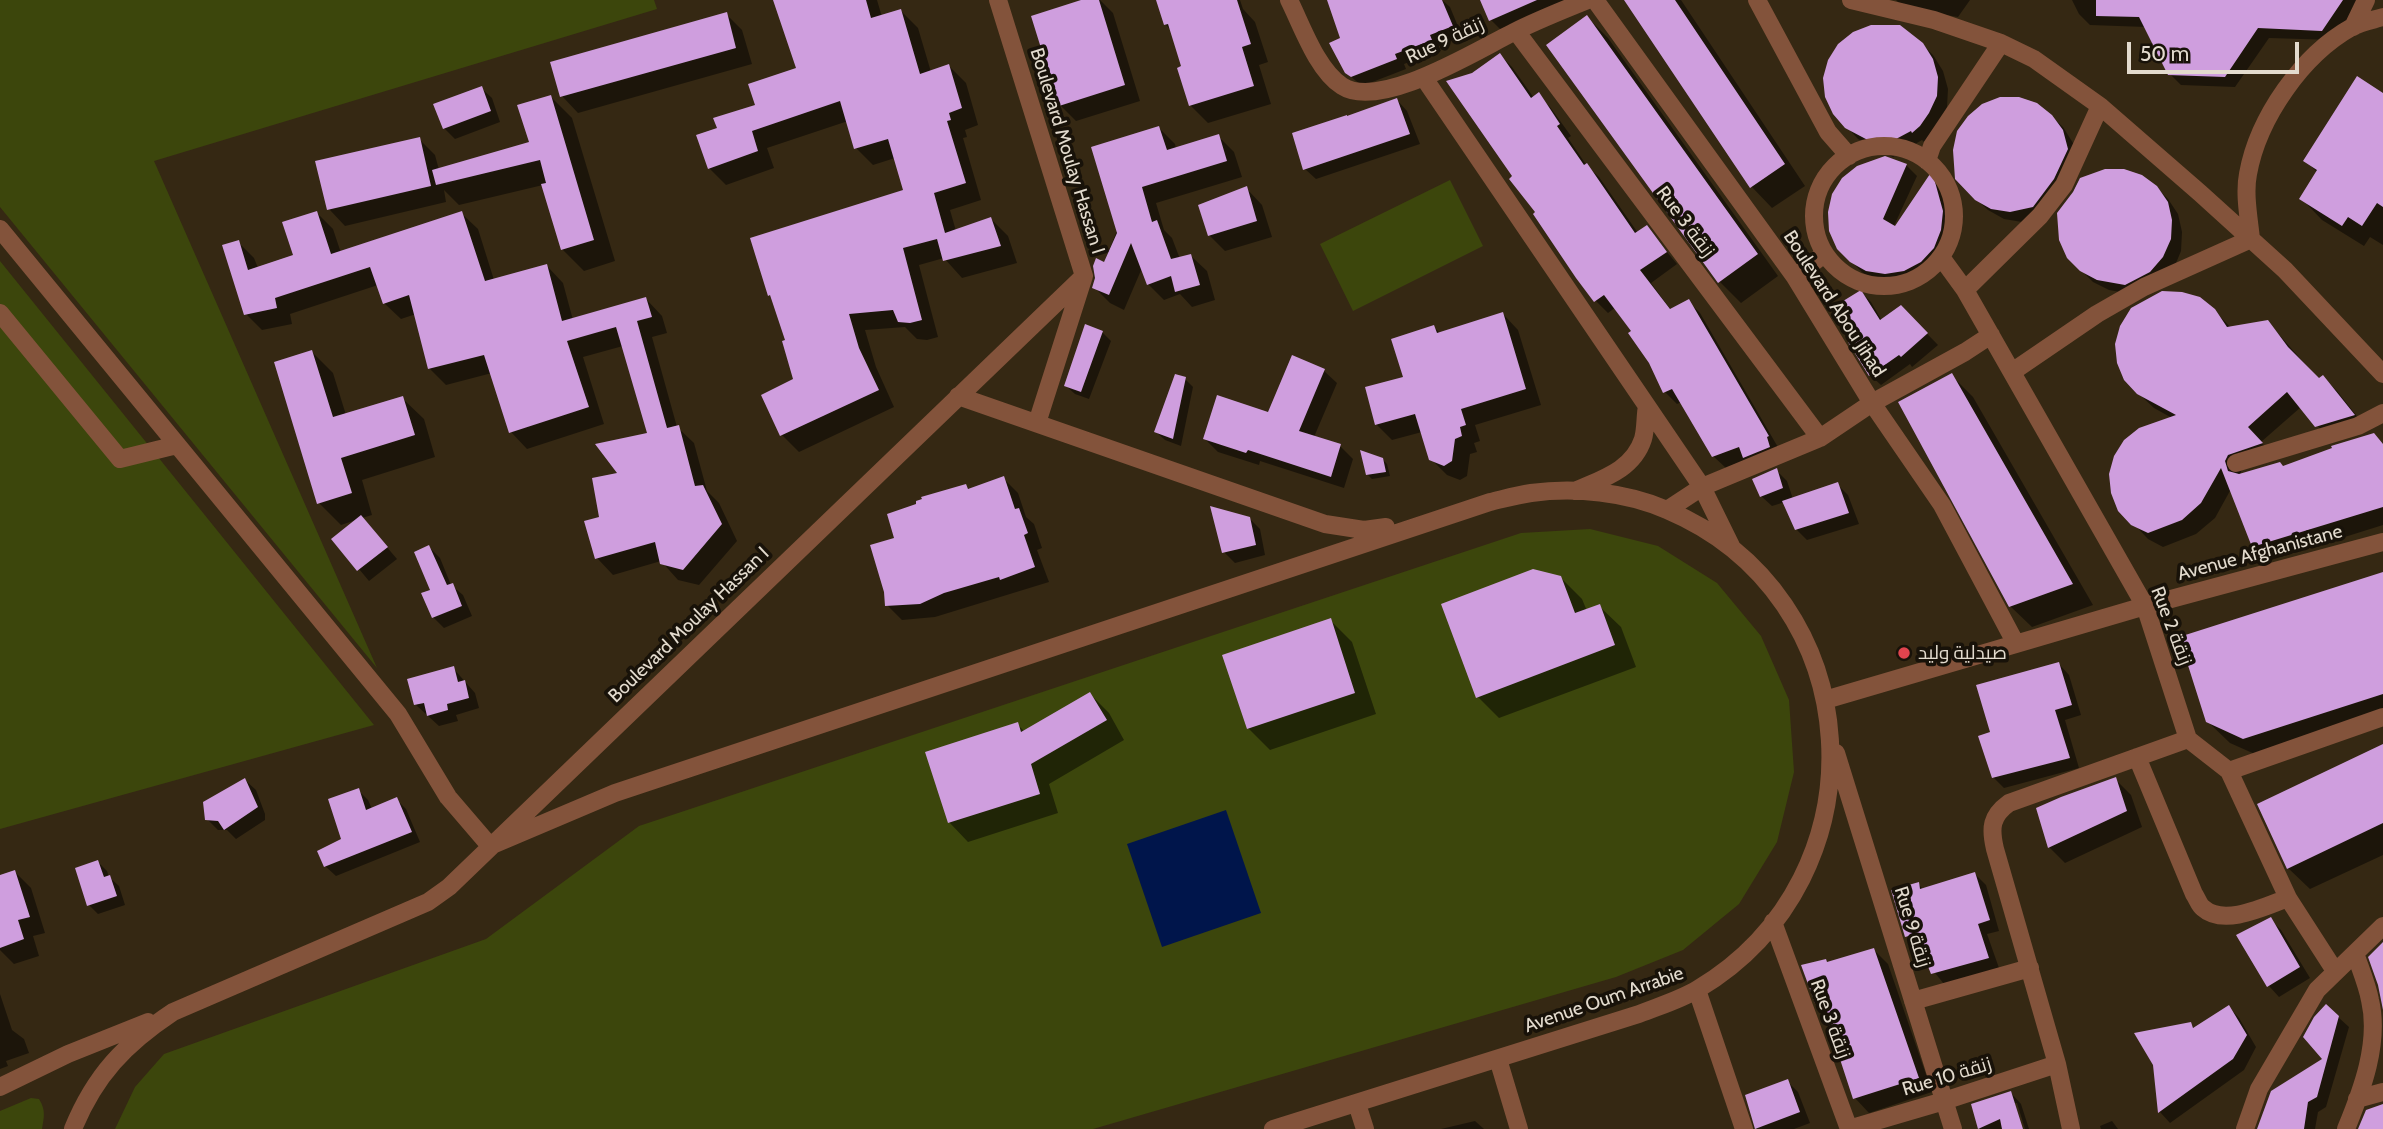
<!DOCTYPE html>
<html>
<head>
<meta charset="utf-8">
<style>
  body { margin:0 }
  #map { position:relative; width:2383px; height:1129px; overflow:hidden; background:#352813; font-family:Cabin,sans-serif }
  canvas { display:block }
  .scale { position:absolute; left:2127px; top:42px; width:172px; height:32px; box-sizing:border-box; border:4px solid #e3dbce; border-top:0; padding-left:9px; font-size:21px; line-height:24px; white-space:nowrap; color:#e3dbce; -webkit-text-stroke:5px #181209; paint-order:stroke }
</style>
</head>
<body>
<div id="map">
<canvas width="2383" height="1129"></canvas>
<div class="scale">50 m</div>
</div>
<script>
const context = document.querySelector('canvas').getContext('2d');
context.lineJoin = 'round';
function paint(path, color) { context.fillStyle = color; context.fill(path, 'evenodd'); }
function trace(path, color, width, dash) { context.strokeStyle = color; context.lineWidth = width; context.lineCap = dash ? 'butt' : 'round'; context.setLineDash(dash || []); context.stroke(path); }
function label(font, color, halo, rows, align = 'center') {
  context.font = font + ' Cabin,Cairo,sans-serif'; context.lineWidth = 7; context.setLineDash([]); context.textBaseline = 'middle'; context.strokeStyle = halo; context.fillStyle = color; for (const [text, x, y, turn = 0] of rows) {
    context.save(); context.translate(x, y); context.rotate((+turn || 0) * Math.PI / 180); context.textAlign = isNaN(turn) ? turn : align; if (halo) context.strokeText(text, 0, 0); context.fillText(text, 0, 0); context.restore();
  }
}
paint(new Path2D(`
  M0,0H654L657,9L154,161L377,668L0,207Z
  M1450,180L1483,246L1353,311L1320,244Z
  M0,261L374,725L0,829Z
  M1590,529L1658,546L1717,583L1761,636L1789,700L1794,772L1777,842L1739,904L1683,950L1616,977L1093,1129H115L135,1087L164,1054L486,939L639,826L1521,533Z
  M31,1098L39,1099C46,1110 44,1117 42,1129H0V1111Z`), '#3c460c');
paint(new Path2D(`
  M1226,810L1261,913L1162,947L1127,844Z`), '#00154b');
paint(new Path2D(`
  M775,0H877L882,17L901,11L918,28L931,72L949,66L966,83L978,125L965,130L967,137L963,138L981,200L950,210L956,231L991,219L1008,236L1017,263L962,278L944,258L919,265L938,337L927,340L917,339L905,327L865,330L876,367L894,407L799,452L782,435L795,380L788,341L905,191L895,158L873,165L856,148L848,121L767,148L774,168L726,185L709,168L719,129L757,106L798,69Z
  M1087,0H1100L1113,13L1140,101L1076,121L1060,105Z
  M1158,0H1240L1243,9L1255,22L1268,62L1259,65L1271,104L1208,123L1190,105L1183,67L1172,31L1165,24Z
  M1329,0H1442L1450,7L1462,36L1439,46L1441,51L1404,64L1406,69L1362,86L1349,75L1342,39Z
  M1482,0H1589L1507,36L1491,20Z
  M1630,0H1681L1805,186L1772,208L1751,186Z
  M1896,0H1970L1958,17L1904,8Z
  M2072,0H2361L2333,40L2269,38L2235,87L2181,85L2170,74L2146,27L2090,25L2079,14Z
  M726,14L742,30L752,64L578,113L562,96Z
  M1587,17L1608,38L1778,276L1741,303L1720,282Z
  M1922,44L1933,55L1943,71L1948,89L1947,107L1939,124L1931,136L1924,142L1922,140L1893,157L1858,139L1834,113Z
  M1500,55L1512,67L1534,98L1538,95L1550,107L1571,136L1568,138L1587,166L1599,177L1638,233L1646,227L1677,264L1651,283L1671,310L1688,301L1700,313L1779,449L1726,468L1713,456L1682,402L1677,404L1665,392L1634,331L1616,307L1608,313L1596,301L1535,214L1538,213L1514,176L1473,75Z
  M481,88L492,98L500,122L455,139L444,128Z
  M2383,95V245L2370,237L2364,246L2322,220L2301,198L2318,173L2305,160Z
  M551,97L572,118L615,261L584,271L562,249L543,185L459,205L444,190L446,202L345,226L329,209L419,139L435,155L439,170L531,144Z
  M1397,100L1407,111L1420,144L1316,179L1305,169Z
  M2051,116L2063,127L2073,143L2077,161L2064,190L2022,222L2004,219L1988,210L1976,199Z
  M1159,128L1175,144L1176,149L1218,136L1234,152L1242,177L1156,203L1164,230L1172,238L1180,259L1191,256L1207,271L1215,300L1192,307L1180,294L1164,300L1148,284L1142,268L1124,310L1110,303L1094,287Z
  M1906,165L1917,176L1893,228L1895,229L1932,174L1942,183L1953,223L1951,241L1944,258L1931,272L1915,281L1898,284L1879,281L1863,273L1838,248Z
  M2156,187L2168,199L2178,214L2182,232L2181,251L2174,268L2136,295L2109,290L2093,282L2068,257Z
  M1246,188L1262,205L1272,237L1225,251L1209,235Z
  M317,213L333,229L341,253L461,213L478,229L494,280L547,266L563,283L573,320L646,299L662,316L667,333L652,337L677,427L694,443L707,491L719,503L737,541L699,585L678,580L661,561L613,575L597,558L601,518L621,474L650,434L623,346L583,357L604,424L527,449L511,432L492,373L446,385L430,369L416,314L401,319L384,303L378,285L290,314L292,324L262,330L246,314L238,242L254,258L258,268L295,256Z
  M1861,292L1871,302L1882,321L1901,307L1938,345L1912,367L1910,364L1881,385L1870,375L1857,338Z
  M2214,310L2231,328L2268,322L2319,380L2323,377L2337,391L2367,429L2331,441L2301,407L2261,442L2275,458L2242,469L2240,475L2283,468L2383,445V525L2268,561L2254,546L2231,489L2215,518L2196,534L2163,547L2148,539L2133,523L2172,418L2154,408L2138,393Z
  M1503,314L1518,330L1541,405L1475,425L1480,441L1474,443L1477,452L1470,454L1467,476L1460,480L1447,475L1431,459L1422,432L1392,440L1376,424L1434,327L1440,333Z
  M1086,326L1102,332L1111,341L1089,399L1075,394L1066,386Z
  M312,352L333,373L346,415L402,398L424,419L435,457L362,480L372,515L362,518L397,559L369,581L334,539L359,519L341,525L319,503Z
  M1324,371L1337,383L1314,437L1340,446L1353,459L1344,488L1260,461L1259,465L1218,452L1205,439L1269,414Z
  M1951,375L1973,397L2093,605L2032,627L2010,606Z
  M1185,379L1193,387L1181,446L1165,440L1156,432Z
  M1382,459L1387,464L1390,476L1372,479L1367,474Z
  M1776,470L1787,481L1793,499L1837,484L1848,495L1859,524L1807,540L1796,529L1785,502L1772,506L1761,496Z
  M1003,478L1018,493L1026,517L1034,524L1042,548L1037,550L1049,582L935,617L902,620L887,605L897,539L966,486L970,490Z
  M1249,518L1260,529L1265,555L1235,563L1224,552Z
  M429,547L440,558L451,585L463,595L472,616L444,628L433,617Z
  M2383,574V722L2266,759L2230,743L2207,721Z
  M1560,577L1582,599L1587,611L1599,606L1621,627L1636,667L1499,718L1478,697Z
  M1330,620L1352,642L1376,714L1270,750L1248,728Z
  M2059,664L2069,675L2081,715L2065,720L2079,768L2004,788L1993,777L1992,733Z
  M453,668L475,693L479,708L456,715L458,721L439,726L416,705Z
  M1090,694L1109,713L1124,740L1049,784L1058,813L968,842L949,822L1017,724L1025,732Z
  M2383,746V855L2310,889L2288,868Z
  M2115,779L2131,795L2142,827L2065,863L2049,847Z
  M245,780L256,790L265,814V820L236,839L227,830H218L207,819Z
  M358,790L368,800L372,809L396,799L406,809L420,842L336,876L325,866L343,840Z
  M98,862L107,871L109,877L119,886L125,905L98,914L89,905Z
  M15,872L31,888L45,933L33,936L39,956L14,964L0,950V877Z
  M1975,874L1986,885L1999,931L1987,934L1999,968L1944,984L1931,968H1928L1917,958L1913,942L1907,936L1918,884L1924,890Z
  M2270,919L2281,930L2310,978L2279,997L2269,986L2239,936Z
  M1874,950L1888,964L1932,1092L1869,1113L1855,1098L1827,1012L1816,1002L1828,964Z
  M0,994L12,1030L24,1039L29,1053L6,1061L8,1066L0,1069Z
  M2326,1006L2349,1027L2326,1107L2318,1112L2315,1129H2259L2324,1059Z
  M2229,1007L2239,1018L2256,1047L2244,1070L2170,1123L2160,1112L2155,1064L2190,1024L2195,1029Z
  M1787,1081L1798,1092L1810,1123L1794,1129H1757L1747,1097Z
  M2011,1093L2021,1104L2029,1129H2025L2017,1103H2013L2021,1129H1980L1973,1105Z
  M1475,1121L1484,1129H1441Z
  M2112,1121L2118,1129H2101L2100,1126Z`), '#0007');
paint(new Path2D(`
  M773,0H866L871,18L901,9L920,74L949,64L962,108L949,113L951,120L947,121L966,183L934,193L945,233L991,217L1001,246L943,261L937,239L903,248L922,320L910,323L898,322L893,310L849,314L859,348L879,390L780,436L761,395L793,379L782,341L785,340L770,295L768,296L750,238L903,190L888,139L854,149L840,101L752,131L758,151L708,169L696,135L717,128L713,118L755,105L748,84L796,68Z
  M1081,0H1099L1125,85L1059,106L1031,16Z
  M1156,0H1237L1251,44L1242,47L1254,86L1189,106L1177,68L1181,66L1168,24L1164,25Z
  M1327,0H1442L1453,26L1430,35L1432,40L1395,54L1397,59L1351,77L1345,73L1329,43L1340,38Z
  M1480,0H1537L1489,21Z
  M1624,0H1675L1785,164L1750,188Z
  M2096,0H2343L2322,31L2258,28L2225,77L2168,75L2139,17L2096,16Z
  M727,12L736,48L560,97L550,62Z
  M1587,15L1758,254L1718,283L1546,45Z
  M1871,25H1900L1923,43L1933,59L1938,77L1937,96L1929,113L1920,126L1912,133L1911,131L1881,147L1845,128L1833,114L1825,97L1823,78L1828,60L1838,44L1853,32Z
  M1500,53L1531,98L1539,92L1560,124L1557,126L1584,165L1587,163L1635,233L1647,225L1667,252L1640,270L1670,309L1689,299L1769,436L1767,437L1770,447L1743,458L1739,447L1712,457L1672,389L1663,393L1649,363L1628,333L1631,331L1604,295L1594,302L1576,278L1533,214L1535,212L1509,179L1512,176L1446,81L1472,73Z
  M2357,76L2383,93V207L2377,203L2362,226L2348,217L2342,226L2299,199L2317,170L2303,161Z
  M482,86L491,111L443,129L433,104Z
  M551,95L594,240L561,250L541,184L546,183L540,160L436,185L432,170L529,142L517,105Z
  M2000,97H2019L2037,103L2052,115L2063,130L2068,149L2054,179L2033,207L2010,212L1991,209L1975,200L1955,179L1953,150L1957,131L1968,116L1982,104Z
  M1397,98L1410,134L1303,170L1292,133L1347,115V116Z
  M1159,126L1167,150L1219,134L1227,161L1142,187L1152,222L1157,220L1171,259L1191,254L1200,285L1175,292L1171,276L1147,285L1131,243L1109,295L1092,288L1095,278L1093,266L1096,258L1104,262L1117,233L1091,147Z
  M420,137L431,186L327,210L315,161Z
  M1885,156L1907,164L1883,219L1895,226L1932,171L1943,211L1941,230L1934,248L1921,262L1904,271L1885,274L1866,271L1850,262L1837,249L1829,231L1828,212L1832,194L1842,178L1857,166Z
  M2105,169H2124L2142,175L2157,186L2168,202L2172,220L2171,239L2163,257L2150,272L2125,285L2097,280L2080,271L2067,258L2059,240L2057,213L2073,192L2080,178Z
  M1247,186L1257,221L1208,236L1198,205Z
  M317,211L331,254L462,211L485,281L547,264L562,321L646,297L652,317L637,321L667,428L679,425L695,486L703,485L722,524L683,570L660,564L655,542L595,559L584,521L599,517L592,478L617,473L595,444L647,433L616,327L567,341L589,407L509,433L484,355L428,369L409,295L383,304L370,267L275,298L277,308L244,315L222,245L239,240L248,270L293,255L282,222Z
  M1861,290L1880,320L1901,305L1928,333L1901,357L1899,355L1869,376L1848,342L1855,337L1835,306Z
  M2162,291L2182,292L2200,297L2215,309L2227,327L2268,320L2288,347L2319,378L2323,375L2355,415L2315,427L2287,392L2248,427L2263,443L2228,455L2225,461L2228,471L2239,474L2280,462L2283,466L2332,448L2331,446L2374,433L2383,444V507L2252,547L2221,468L2201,503L2182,520L2148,533L2131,525L2118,511L2111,493L2109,474L2114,456L2124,440L2139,428L2176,415L2137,394L2124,380L2117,363L2115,344L2120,326L2131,308Z
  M1503,312L1526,389L1461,409L1466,425L1460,427L1462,436L1455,439L1452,461L1444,466L1429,460L1415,414L1375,425L1365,387L1403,377L1391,339L1434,325L1437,333Z
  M1085,324L1103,331L1081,392L1064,386Z
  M312,350L333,417L403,396L415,435L341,458L352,493L317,504L274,362Z
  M1292,355L1325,369L1299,431L1341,444L1331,477L1248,450L1246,453L1203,439L1217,395L1268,412Z
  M1952,373L2073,584L2009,607L1898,402Z
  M1175,374L1186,377L1173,439L1154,432Z
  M1360,450L1383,458L1386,472L1366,475Z
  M1777,468L1783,488L1760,497L1752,479Z
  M1004,476L1015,509L1019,508L1028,533L1024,535L1035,567L1000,580L999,577L944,593L920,604L885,606L884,592L870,545L894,538L887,514L916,504V501L922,499L921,497L966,484L968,489Z
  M1838,482L1849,513L1795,530L1782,501Z
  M1210,506L1250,517L1256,545L1222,553Z
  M361,515L388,547L357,571L331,539Z
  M429,545L447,585L453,583L462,606L432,618L421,593L430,590L414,552Z
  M1533,569L1561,576L1575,613L1600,604L1615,645L1476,698L1441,604Z
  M2383,572V694L2243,739L2206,722L2179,637Z
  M1331,618L1355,693L1247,729L1222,655Z
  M2059,662L2072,705L2055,710L2070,758L1992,778L1978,736L1990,732L1976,685Z
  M454,666L458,682L465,680L469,698L447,704L448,710L427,716L424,703L414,705L407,679Z
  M1090,692L1107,720L1031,764L1040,794L948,823L925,752L1018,722L1021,732Z
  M2383,744V823L2287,869L2257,804Z
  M2116,777L2127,811L2048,848L2036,808L2061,797Z
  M245,778L258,807L224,830L218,821L205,820L203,802Z
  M359,788L366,810L397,797L412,832L324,867L317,851L341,839L328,799Z
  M98,860L104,877L110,875L117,896L87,906L75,868Z
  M15,870L30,917L18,920L24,939L0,948V875Z
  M1975,872L1990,920L1978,924L1989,958L1931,974L1925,959L1916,958L1909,936L1905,937L1891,890L1919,882L1920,889Z
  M2271,917L2300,967L2267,987L2236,935Z
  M2383,942V1010L2378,985L2368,957Z
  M1874,948L1919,1078L1853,1099L1821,1001L1815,1003L1801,965L1826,959L1827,962Z
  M2326,1004L2339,1016L2317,1097L2308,1102L2304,1129H2257L2271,1091L2322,1059L2303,1037L2314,1017Z
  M2229,1005L2247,1035L2233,1059L2158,1113L2153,1065L2134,1033L2191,1022L2193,1028Z
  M1788,1079L1800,1112L1755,1129L1745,1095Z
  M2011,1091L2023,1129H2002L2000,1119L1978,1129L1971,1104Z
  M2383,1104V1129H2358L2366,1110Z`), '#cf9ede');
trace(new Path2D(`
  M1289,0C1302,26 1317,70 1342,86C1380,111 1477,50 1514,32C1538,20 1563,10 1588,0
  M1595,0L1795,277L1872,403L1942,505L2016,644
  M1757,0L1828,132L1849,156
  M1851,0L1934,20L2001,43L2034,59L2100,106L2200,193L2285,270L2383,374
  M2353,27L2366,0
  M1516,31L1820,438
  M1424,78L1647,406
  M1814 216a70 70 0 1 1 140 0a70 70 0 1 1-140 0Z
  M1927,161L1932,146L2001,43
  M0,229L398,714L448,797L490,846
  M1941,257L1965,290L2145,606L2188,739L2229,771L2288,898L2335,971
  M1795,277L1824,254
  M1965,290L2040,216L2064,185L2100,106
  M0,313L120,459L177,445
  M2012,372L2097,314L2144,287L2251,239C2249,219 2244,194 2248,174C2258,118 2302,55 2352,27C2361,22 2373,20 2383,17
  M958,396L1325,524L1364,530L1386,527
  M1037,423L1083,279
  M2236,463L2358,426L2383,413
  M1575,491C1602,479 1633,470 1643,439C1646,429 1645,416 1647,406L1702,487L1731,546
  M1667,510L1702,487L1820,438L1872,403L1965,352L1991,335
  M1825,700L2145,606L2383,542
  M1836,753L1953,1129
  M2137,757L2194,894C2197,898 2199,905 2203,908C2224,927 2266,906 2288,898
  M2229,771L2383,717
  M490,846L615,793L1490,502C1503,499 1517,495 1531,493C1575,487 1626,492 1667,510C1871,596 1887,876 1698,989C1680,1000 1659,1006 1639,1014L1273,1129
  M1773,922L1849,1129L1944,1101L2057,1064
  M1697,990L1744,1129
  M1913,1001L2030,968
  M1498,1059L1519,1129
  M0,1087L68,1054L148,1022
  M2357,1099L2383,1092
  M1357,1104L1365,1129
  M73,1129C95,1075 125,1044 173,1012L428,902L449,887L1084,276L998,0
  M2071,1129L2057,1064L1995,849C1990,828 1991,816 2009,803L2188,739
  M2245,1129L2259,1089L2317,990L2383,926
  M2346,1129C2362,1090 2380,1043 2370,1000C2367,984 2360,968 2355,953`), '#83533b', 18);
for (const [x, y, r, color] of [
  [1904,653,7,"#e0444e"]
]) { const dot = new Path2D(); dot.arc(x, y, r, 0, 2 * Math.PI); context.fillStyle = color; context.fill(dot); trace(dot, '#181209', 2.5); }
label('19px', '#e3dbce', '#181209', [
  ["Rue 9 زنقة",1445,41,-25],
  ["Boulevard Moulay Hassan I",1067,151,73],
  ["Rue 3 زنقة",1685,222,53],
  ["Boulevard Abou Jihad",1834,304,57],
  ["Avenue Afghanistane",2260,553,-15],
  ["Boulevard Moulay Hassan I",689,625,-44],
  ["Rue 2 زنقة",2171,626,69],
  ["Rue 9 زنقة",1912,927,73],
  ["Avenue Oum Arrabie",1604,1000,-19],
  ["Rue 3 زنقة",1830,1019,70],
  ["Rue 10 زنقة",1947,1077,-17]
]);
label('19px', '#e3dbce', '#181209', [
  ["صيدلية وليد",1918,653]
], 'left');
</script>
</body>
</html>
